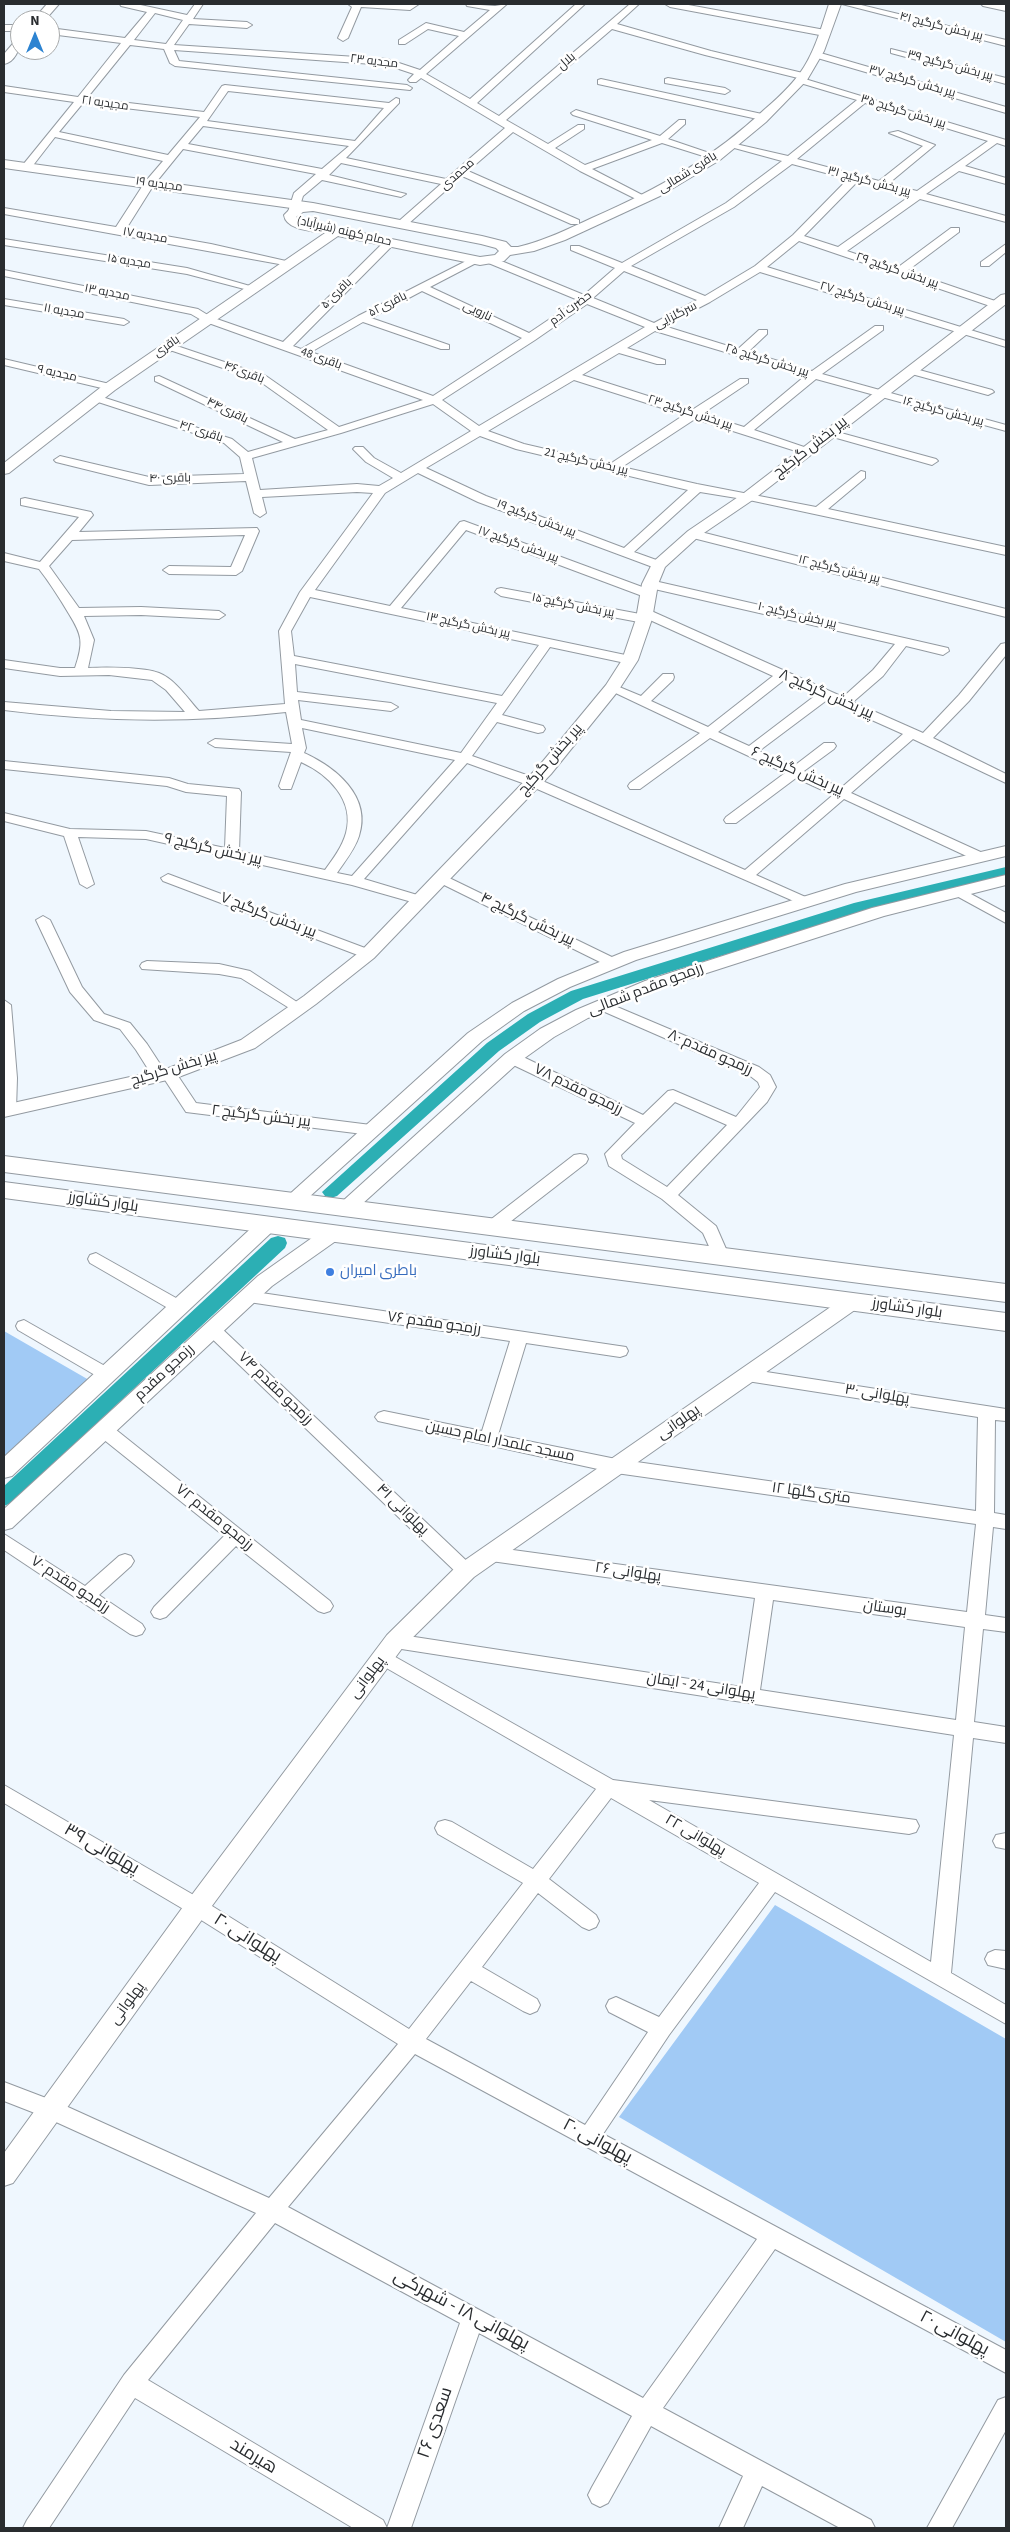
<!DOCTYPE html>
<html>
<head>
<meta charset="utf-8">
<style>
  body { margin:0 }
  #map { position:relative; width:1010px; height:2532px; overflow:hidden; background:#eff7fe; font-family:"Source Sans 3",sans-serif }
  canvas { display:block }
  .frame { position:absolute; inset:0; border:5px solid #292c2f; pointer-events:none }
  .north { position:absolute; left:10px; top:10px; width:50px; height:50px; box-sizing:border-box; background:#fff; border:1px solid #a9abac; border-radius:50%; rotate:0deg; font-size:14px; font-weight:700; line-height:20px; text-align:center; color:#292c2f }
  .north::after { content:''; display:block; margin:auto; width:18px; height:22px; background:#2c83d1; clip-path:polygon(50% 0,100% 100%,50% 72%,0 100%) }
</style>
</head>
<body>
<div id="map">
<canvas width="1010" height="2532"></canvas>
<div class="frame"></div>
<div class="north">N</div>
</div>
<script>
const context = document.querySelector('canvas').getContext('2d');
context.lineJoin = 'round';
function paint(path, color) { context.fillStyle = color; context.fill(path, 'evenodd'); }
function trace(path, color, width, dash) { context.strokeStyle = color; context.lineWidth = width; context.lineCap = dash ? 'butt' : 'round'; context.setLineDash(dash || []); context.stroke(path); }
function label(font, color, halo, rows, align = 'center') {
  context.font = font + ' "Source Sans 3",Cairo,sans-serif'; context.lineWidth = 5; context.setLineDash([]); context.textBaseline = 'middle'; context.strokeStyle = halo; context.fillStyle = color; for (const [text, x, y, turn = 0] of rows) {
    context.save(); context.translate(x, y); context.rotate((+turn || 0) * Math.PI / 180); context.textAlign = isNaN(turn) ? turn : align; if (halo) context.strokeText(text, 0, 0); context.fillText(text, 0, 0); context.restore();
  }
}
paint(new Path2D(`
  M4,1331L89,1380L4,1457Z
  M775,1905L1006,2039V2342L619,2117Z`), '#a1caf5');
paint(new Path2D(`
  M1006,867V877L865,911L583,999L540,1022L499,1051L337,1196L331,1198L325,1196L322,1192L487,1043L528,1014L571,991L854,903Z
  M278,1236L285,1238L287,1243L285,1248L11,1503L4,1506V1486L271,1238Z`), '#2cafb4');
const minor = new Path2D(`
  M120,4H136L187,15L195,4H203L193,19L247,22L252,25L247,28L189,24L174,45L387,59L420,70L459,36L428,29L405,44H399V40L426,23L464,32L490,10L467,6L466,4L495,6L507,4L426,74L470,99L576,4H585L477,103L499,116L630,4H639L617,24L711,51L807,74L809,76L805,79L1006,140V146L997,143L965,166L1006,178V184L959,171L926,194L1006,216V222L920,199L847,251L897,268L951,228H959V232L907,271L1001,303V307H993L799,241L767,267L1006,341V347L760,272L710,302L664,326L738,349L759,330H767V334L748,352L812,371L875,326H883V330L822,374L1006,425V431L816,379L754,430L810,449V453H802L695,419L622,467L697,484L816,507L861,471L865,472V478L828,509L1006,547V555L749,500L700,492L634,552L662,562L664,565L662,568L658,569L478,502L418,473L385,493L315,590L390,606L460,522L464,521L653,591L655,594L653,597H645L466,530L401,608L635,657L636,660L630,664L550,647L502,715L543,726L545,729L543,732L538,733L497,722L472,756L538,779L745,870L833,795L796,778L736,823H726L724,820L726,817L785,773L710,738L640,789H630L628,786L630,783L700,733L605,688L612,684L641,696L663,674H673L674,677L673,680L651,701L708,727L773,676L650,620L644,623L501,596L495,592L497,589L501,588L640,614L641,610H649L843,697L873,670L895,644L650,588L644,584L650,580L948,648L949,651L943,655L906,646L883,676L853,702L923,733L959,695L1001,644L1006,643V655L969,701L933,738L1006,774V783L913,739L851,793L985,854L987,857L985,860H975L844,799L756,875L810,899L812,902L810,905L805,906L528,785L467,763L364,879L424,897L426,900L424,903L419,904L352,885L146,839L78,837L94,884L87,888L80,884L64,836L4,821V813L70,829L146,831L225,848L227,796L186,792L167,786L4,769V761L169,778L188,784L239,789L241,792L239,851L325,870C333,859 342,847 346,833C355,800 328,774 301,762L291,789H281L279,786L291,752L215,747L208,743L215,739L292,744L286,712C192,723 98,722 4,710V702L111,711L185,712L166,690L152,680L109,675L60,676L4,668V660L60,668H75C84,642 82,635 69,614C60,599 50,583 39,569L4,561V553L40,562L79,517L21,505V499L25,498L91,512L93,515L79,532L257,528L259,531L242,571L236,575L169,574L163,570L169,566L231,567L245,535L72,540L49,566L79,608L141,607L219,611L225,615L219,619L141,615L84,616L94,640L88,668C105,667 144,667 159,673C176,680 187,698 199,711L285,704L279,631L300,592L373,493L357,492L262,497L266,513L260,517L254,513L246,481L149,485L56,462L54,460L60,456L149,477L244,474L240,457L224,443L92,400L90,398L96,395L232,439L248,452L283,442L155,381V377L159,376L295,439L328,430L258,380L164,348L162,346L168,343L266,376L339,427L423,400L203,321L191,314L4,276V270L198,309L211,317L283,342L385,241L389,240L394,243L393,245L293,346L301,349L358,316L474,257L479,260L478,262L430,287L529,333L578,300L486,262V258H494L584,295L615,268L571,250V246H579L622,263L726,203L782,161L727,146V142L788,156L857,100L797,82L795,80L798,78L705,55L612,29L506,120L548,144L578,125H584V129L555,148L585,165L652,140L573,115L571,113L576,110L660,136L679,120H685V124L668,139L721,157L716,160L662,143L592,169L648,198L649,200L644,203L580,171L513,132L468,171L579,220V224H571L462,176L407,225H399V221L441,184L341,163L329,175L406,194L401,197L322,180L303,196L298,212L293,215L288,212L294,193L316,174L183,149L153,186L126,229L211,244L286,261L291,264L290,266L4,214V208L116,227L145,182L163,161L55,137L31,168L22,166L74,102L4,92V86L78,97L121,43L50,34V28L125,38L147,12L121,6ZM155,13L183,20L166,44L134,40ZM130,45L164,49L170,63L175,66L410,90L412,88L407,85L179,61L174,50L387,65L414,74L408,80L410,82H416L421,78L505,128L446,179L346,158L399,103V99L396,98L389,103L225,85L222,86L204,112L87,98ZM228,91L384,108L355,141L207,121ZM83,103L200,117L168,155L59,132ZM865,103L988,141L917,191L888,184L935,145L898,131L889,133L923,146L879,181L797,159ZM203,126L349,146L322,169L188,144ZM792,164L848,179L793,235L755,266L705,296L631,266L734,207ZM857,182L910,196L838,247L804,236ZM624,271L697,300L654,323L593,298ZM422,291L522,338L433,396L311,352L363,322L441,349H449V345L371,318ZM587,304L645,327L479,426L442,400L535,340ZM655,331L805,376L744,427L702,414L748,383V379H740L692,410L582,375L619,353L657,364H665V360L627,348ZM574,380L684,415L610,464L524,444L488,431ZM433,404L471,431L401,473L374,458L363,447H355L353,449L366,462L393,478L379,486L357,484L260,490L252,458L341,433ZM480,436L516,449L688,490L624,548L486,496L426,468ZM310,597L539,645L502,696L294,656L291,631ZM295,664L497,703L461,753L301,720L298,700L391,711L398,707L391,703L297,692ZM784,680L816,695L749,746L718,732ZM827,700L903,734L841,788L804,771L834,749L836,746L834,743H824L794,766L759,751ZM302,728L455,760L352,876L337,873C345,861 355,849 359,836C372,796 335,767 304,753L306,748Z
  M348,4H419L410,10L361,7L348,38L343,41L338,38L352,7Z
  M665,4H683L825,30L830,33L825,36L670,7Z
  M842,4H857L1006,40V46Z
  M981,4L1006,5V11L983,6Z
  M4,25H20V31H4Z
  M891,49L1006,78V84L891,53Z
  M817,52L1006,107V113L814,57L812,55Z
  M668,78L725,88L730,91L725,94L665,83V79Z
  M601,79L762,114L767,117L762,120L598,84V80Z
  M4,239L187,268L257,288L252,291L187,274L4,245Z
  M1006,244V252L989,266H981V262Z
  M4,299L124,319L129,322L124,325L4,305Z
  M4,359L114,385L116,387L110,390L4,365Z
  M912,368L992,390L994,392L988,395L908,373L906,371Z
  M830,430L936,459L938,461L932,465L826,435V431Z
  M693,530L1006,609V617L689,537L687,534L689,531Z
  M168,874L373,951L375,954L373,957H363L163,881L161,878Z
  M441,874L618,960L620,963L618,966H608L436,881L434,878L436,875Z
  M958,887L1006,913V923L953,894L951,891Z
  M43,916L50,920L82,987L104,1014L130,1023L147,1044L164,1070H174L196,1103L371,1125L376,1126L379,1130L376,1134L371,1135L186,1112L165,1080H155L136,1050L120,1029L94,1020L70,992L36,920Z
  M147,961L219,964L250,971L306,1008L299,1013L294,1011L241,978L219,974L142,969L140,966L142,963Z
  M4,1000L11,1005L17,1078L16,1110L8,1115L4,1114Z
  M603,1001L759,1067L770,1075L776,1087L767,1102L678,1195L716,1226L730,1258L728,1262H716L703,1233L662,1199L609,1166L605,1154L635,1123L507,1062L504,1058L512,1053L517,1054L643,1115L668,1091L673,1090L736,1117L760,1087L758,1082L749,1075L598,1009L596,1006L598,1003ZM675,1102L727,1125L667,1187L622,1159L621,1155Z
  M580,1154L586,1155L588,1159L586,1163L497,1232H485L483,1228L485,1224L574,1155Z
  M96,1253L185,1303L187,1307L185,1311H173L90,1263L88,1259L90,1255Z
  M248,1291L626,1347L628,1351L626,1355L620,1357L526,1343L498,1435L616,1459L976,1511L978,1417L747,1381L741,1379L739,1375L741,1371L747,1369L1006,1409V1421L995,1420L994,1513L1006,1515V1529L993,1527L985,1615L1006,1618V1632L983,1629L974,1722L1006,1727V1743L973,1738L951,1973L1006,2005V2024L775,1892L669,2035L603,2134L1006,2350V2373L775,2249L663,2408L871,2520L875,2528H840L762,2486L743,2528H719L743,2476L651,2426L608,2503L600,2507L592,2503L588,2495L592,2487L632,2416L479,2333L411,2528H387L460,2323L275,2223L148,2380L383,2520L387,2528H353L135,2398L49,2528H23L27,2520L124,2375L256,2213L45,2117L4,2101V2082L59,2103L269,2198L398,2044L190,1913L4,1803V1785L204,1901L409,2029L523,1883L438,1834L435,1828L438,1822L445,1820L452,1822L533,1869L596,1789L376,1662L374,1657L376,1652L383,1650L613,1780L916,1820L919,1826L916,1832L909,1834L649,1800L931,1962L954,1735L395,1648L389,1646L386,1641L389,1636L395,1634L742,1687L755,1598L491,1561L485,1559L482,1554L485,1549L491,1547L967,1612L976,1524L616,1473L378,1421L375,1417L378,1413L384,1411L482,1431L510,1341L242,1301L240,1297L242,1293ZM773,1600L965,1627L956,1720L760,1690ZM611,1798L759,1883L659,2017L616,1997L609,2000L606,2006L609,2012L648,2032L585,2125L426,2039L471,1981L523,2011L530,2014L537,2011L540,2005L537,1999L482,1967L538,1893L582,1927L589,1930L596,1927L599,1921L596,1915L549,1879ZM415,2054L757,2239L643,2398L288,2207Z
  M24,1320L112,1370L114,1374L112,1378L106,1380L100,1378L18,1330L16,1326L18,1322Z
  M212,1323L218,1325L472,1566L475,1571L472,1576L466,1578L460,1576L206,1333L204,1329L206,1325Z
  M104,1424L110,1425L330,1601L333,1606L330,1611L324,1613L318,1611L236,1546L166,1617L160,1619L154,1617L151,1612L154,1607L224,1536L98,1435L95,1430L98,1425Z
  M4,1534L85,1586L119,1556L125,1554L131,1556L134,1561L131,1566L99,1595L142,1624L145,1629L142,1634L136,1636L130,1634L4,1550Z
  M1006,1833V1849L996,1847L993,1841L996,1835Z
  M995,1950L1006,1951V1969L988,1965L985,1959L988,1953Z
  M1006,2397V2430L952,2528H927L998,2400Z`);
const tertiary = new Path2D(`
  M47,4H59L45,20H33Z
  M829,4H841L824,51L807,80L766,122L720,160L660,196L565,240L534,251L510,255L504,261L480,265L338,236L115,390L9,473L4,474V463L105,384L325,233C312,231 286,230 284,215L291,208L4,168V160L313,203L482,236L506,242L511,247H518C544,241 568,229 592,218C658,189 712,159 765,109C779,97 794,83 804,67C816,48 822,25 829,4ZM313,211L481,244L496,248L499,251L495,255L480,257L303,221L296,217L303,212Z
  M20,39C20,49 15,62 4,64V54L16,40Z
  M1006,294V304L754,499L698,537L665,567L658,584L652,619L638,660L618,691L551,774L374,958L316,1004L255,1048L176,1078L4,1117V1105L166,1069L241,1040L304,996L362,950L539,766L606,685L622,660L636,619L642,584L653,562L688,531L744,493L1001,295Z
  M1006,846V856L856,892L636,960L570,987L524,1011L482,1041L298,1207L291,1209L284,1207L281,1202L468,1033L512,1003L558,979L624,952L845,884Z
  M1006,875V885L884,916L657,989L588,1018L554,1037L519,1062L351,1214L344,1216L337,1214L334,1209L505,1054L540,1029L576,1010L645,981L872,908Z
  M267,1218L274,1220L277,1225L274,1230L12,1476L4,1478V1457L260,1220Z
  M333,1226L340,1228L343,1233L340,1238L272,1286L12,1528L4,1530V1509L258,1276L326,1228Z
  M852,1295L859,1297L862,1302L859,1307L474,1577L403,1647L206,1914L13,2183L4,2186V2153L188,1900L387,1635L458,1565L845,1297Z`);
const primary = new Path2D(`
  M4,1156L1006,1284V1302L4,1172Z
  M4,1182L1006,1313V1331L4,1198Z`);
trace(minor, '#939aa1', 2);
trace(tertiary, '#939aa1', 2);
trace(primary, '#939aa1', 2);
paint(minor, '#fff');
paint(tertiary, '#fff');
paint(primary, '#fff');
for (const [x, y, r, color] of [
  [330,1272,5,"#3f7fe0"]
]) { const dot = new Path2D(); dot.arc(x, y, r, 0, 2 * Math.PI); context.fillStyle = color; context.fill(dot); trace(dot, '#fff', 2); }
label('12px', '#292c2f', '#fff', [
  ["پیر بخش گرگیج ۴۱",941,27,14],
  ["مجدیه ۲۳",374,62,7],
  ["بلال",567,62,-41],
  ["پیر بخش گرگیج ۳۹",950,66,15],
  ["پیر بخش گرگیج ۳۷",912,82,16],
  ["مجیدیه ۲۱",105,104,8],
  ["پیر بخش گرگیج ۳۵",903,112,17],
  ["باقری شمالی",688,173,-32],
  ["محمدی",458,175,-41],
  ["پیر بخش گرگیج ۳۱",869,182,15],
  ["مجیدیه ۱۹",159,185,8],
  ["حمام کهنه (شیرآباد)",344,232,13],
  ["مجدیه ۱۷",145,236,10],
  ["مجدیه ۱۵",129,262,9],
  ["پیر بخش گرگیج ۲۹",897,271,19],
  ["مجدیه ۱۳",107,293,11],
  ["باقری۵۰",337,294,-45],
  ["پیر بخش گرگیج ۲۷",862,299,17],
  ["باقری۵۲",388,305,-27],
  ["حضرت آدم",571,309,-36],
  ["مجدیه ۱۱",64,312,10],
  ["نارویی",477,312,25],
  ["سرگلزایی",676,316,-27],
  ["باقری",167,347,-35],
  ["باقری 48",321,359,20],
  ["پیر بخش گرگیج ۲۵",767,361,17],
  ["باقری۴۶",244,373,21],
  ["مجدیه ۹",57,374,13],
  ["باقری۴۴",227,411,26],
  ["پیر بخش گرگیج ۱۶",943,412,15],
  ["پیر بخش گرگیج ۲۳",690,413,18],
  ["باقری ۴۲",201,432,18],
  ["پیر بخش گرگیج 21",586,462,13],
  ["باقری ۴۰",170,479,-1],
  ["پیر بخش گرگیج ۱۹",536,519,21],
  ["پیر بخش گرگیج ۱۷",518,545,20],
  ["پیر بخش گرگیج ۱۲",839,570,14],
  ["پیر بخش گرگیج ۱۵",573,606,11],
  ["پیر بخش گرگیج ۱۰",797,616,13],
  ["پیر بخش گرگیج ۱۳",468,626,12]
]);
label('15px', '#292c2f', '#fff', [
  ["پیر بخش گرگیج",811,448,-38],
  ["پیر بخش گرگیج ۸",826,695,24],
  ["پیر بخش گرگیج",551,760,-49],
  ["پیر بخش گرگیج ۶",797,772,24],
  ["پیر بخش گرگیج ۹",213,850,13],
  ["پیر بخش گرگیج ۷",268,916,21],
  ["پیر بخش گرگیج ۴",527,920,26],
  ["رزمجو مقدم شمالی",646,990,-21],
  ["رزمجو مقدم ۸۰",710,1053,24],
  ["پیر بخش گرگیج",174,1069,-17],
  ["رزمجو مقدم ۷۸",578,1090,26],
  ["پیر بخش گرگیج ۲",261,1117,7],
  ["بلوار کشاورز",103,1203,8],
  ["بلوار کشاورز",505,1256,7],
  ["بلوار کشاورز",907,1309,8],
  ["رزمجو مقدم ۷۶",434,1324,8],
  ["رزمجو مقدم",165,1373,-43],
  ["رزمجو مقدم ۷۴",275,1389,44],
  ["پهلوانی ۳۰",877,1395,9],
  ["پهلوانی",679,1423,-35],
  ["مسجد علمدار امام حسین",500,1442,12],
  ["۱۲ متری گلها",811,1494,8],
  ["پهلوانی ۴۱",402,1510,44],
  ["رزمجو مقدم ۷۲",214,1518,39],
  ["پهلوانی ۲۶",628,1573,8],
  ["رزمجو مقدم ۷۰",70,1585,33],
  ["بوستان",885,1609,8],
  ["پهلوانی",368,1678,-53],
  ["پهلوانی 24 - ایمان",701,1687,9],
  ["پهلوانی ۲۲",695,1836,30],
  ["پهلوانی",128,2004,-54]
]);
label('15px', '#366cbe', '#fff', [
  ["باطری امیران",340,1272]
], 'left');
label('18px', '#292c2f', '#fff', [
  ["پهلوانی ۳۹",101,1850,30],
  ["پهلوانی ۲۰",247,1939,32],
  ["پهلوانی ۲۰",597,2142,28],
  ["پهلوانی ۱۸ - شهرکی",461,2311,28],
  ["پهلوانی ۲۰",954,2334,28],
  ["سعدی ۲۶",436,2423,-71],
  ["هیرمند",253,2457,31]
]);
</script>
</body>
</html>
